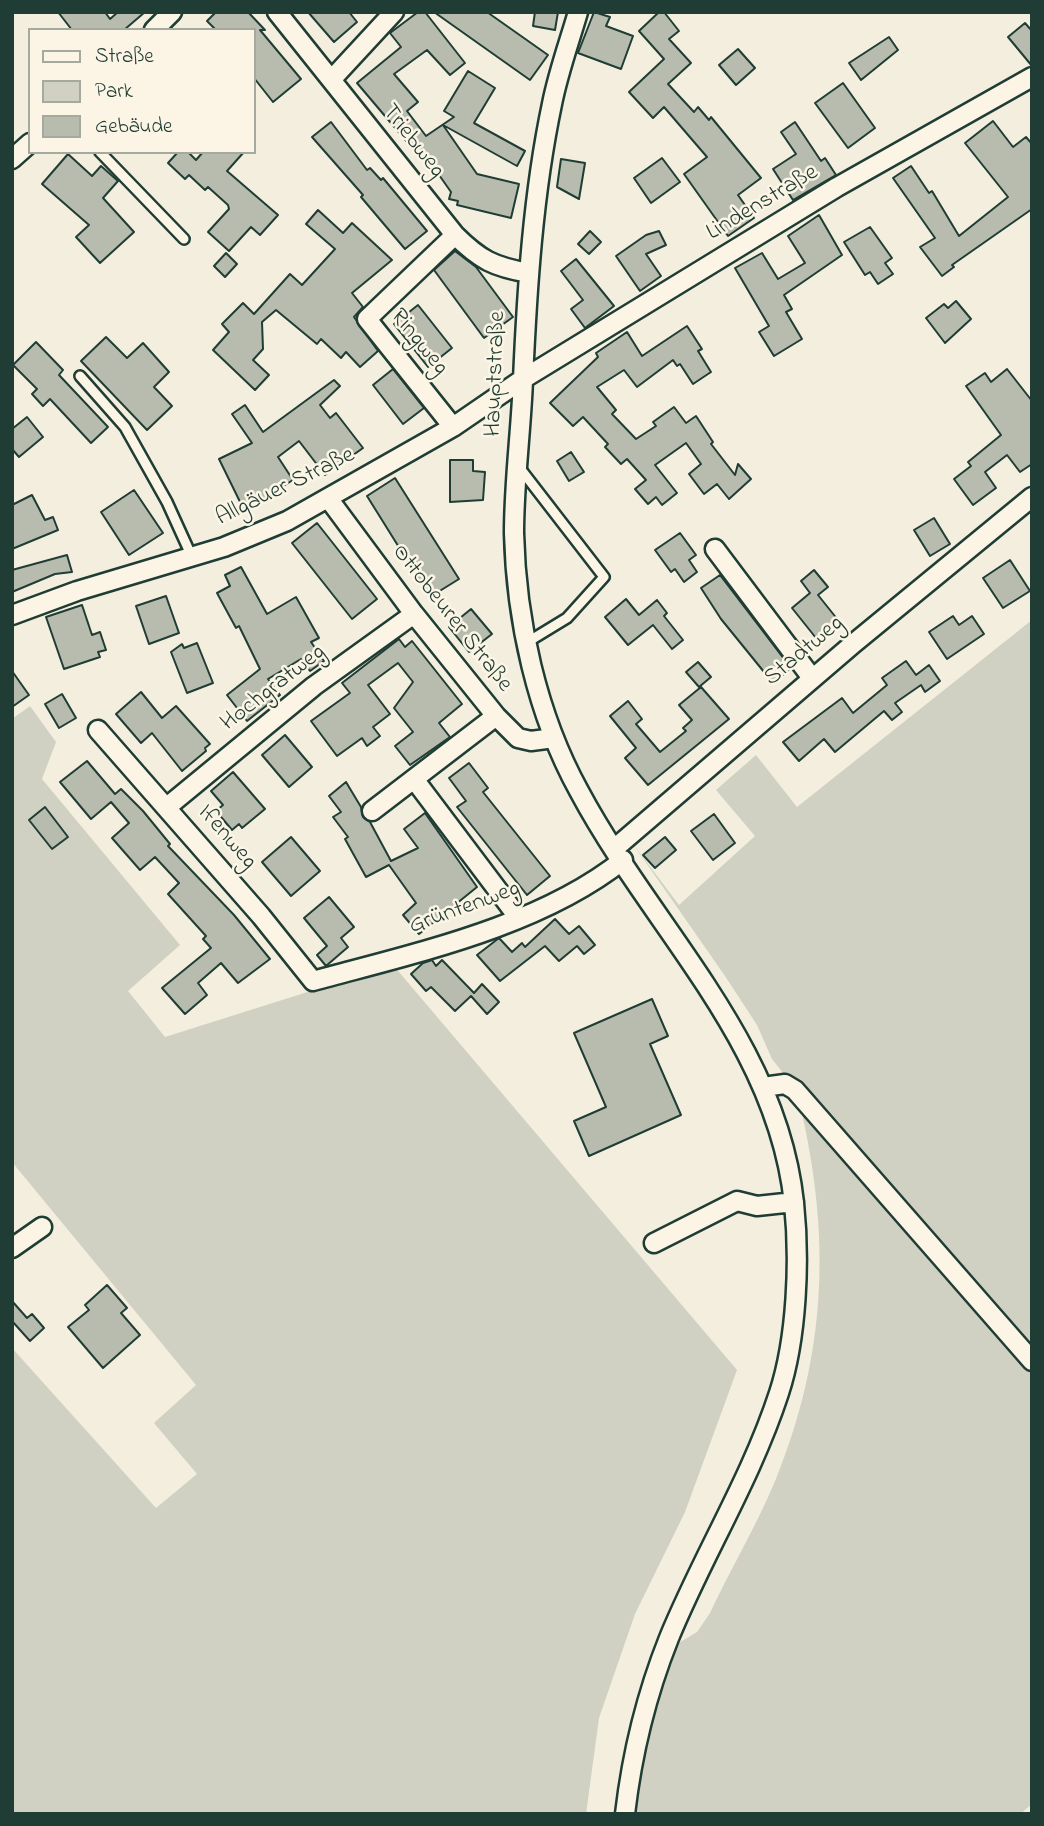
<!DOCTYPE html>
<html>
<head>
<meta charset="utf-8">
<style>
  body { margin:0 }
  #map { position:relative; width:1044px; height:1826px; overflow:hidden; background:#f3eede; font-family:"Indie Flower",sans-serif }
  canvas { display:block }
  .frame { position:absolute; inset:0; border:14px solid #1f3d34; pointer-events:none }
  .legend { position:absolute; left:28px; top:28px; width:228px; height:126px; box-sizing:border-box; background:#fcf5e5; border:2px solid #a4ab9e; margin:0; padding:9px 12px; list-style:none; font-size:21px; color:#1f3d34 }
  .legend li { display:flex; align-items:center; gap:14px; height:35px }
  .legend b { width:35px; border:2px solid #a4ab9e }
</style>
</head>
<body>
<div id="map">
<canvas width="1044" height="1826"></canvas>
<div class="frame"></div>
<ul class="legend">
<li><b style="height:9px;background:#fcf5e5"></b>Straße</li>
<li><b style="height:19px;background:#d0d1c2"></b>Park</li>
<li><b style="height:19px;background:#b8bcae"></b>Gebäude</li>
</ul>
</div>
<script>
const context = document.querySelector('canvas').getContext('2d');
context.lineJoin = 'round';
function paint(path, color) { context.fillStyle = color; context.fill(path, 'evenodd'); }
function trace(path, color, width, dash) { context.strokeStyle = color; context.lineWidth = width; context.lineCap = dash ? 'butt' : 'round'; context.setLineDash(dash || []); context.stroke(path); }
function label(font, color, halo, rows, align = 'center') {
  context.font = font + ' "Indie Flower",sans-serif'; context.lineWidth = 5; context.setLineDash([]); context.textBaseline = 'middle'; context.strokeStyle = halo; context.fillStyle = color; for (const [text, x, y, turn = 0] of rows) {
    context.save(); context.translate(x, y); context.rotate((+turn || 0) * Math.PI / 180); context.textAlign = isNaN(turn) ? turn : align; if (halo) context.strokeText(text, 0, 0); context.fillText(text, 0, 0); context.restore();
  }
}
paint(new Path2D(`
  M1032,620V1355L799,1085L783,1073L772,1059L757,1025L725,976L633,844L679,905L755,836L716,790L756,755L797,807Z
  M30,706L56,742L42,779L180,945L128,991L165,1037L393,965L737,1370L685,1512L635,1614L599,1718L586,1814H12V1348L156,1508L197,1474L154,1423L196,1385L12,1162V719Z
  M800,1105L1032,1367V1804L1020,1814H635L647,1738L672,1656L677,1644L697,1632L710,1613C731,1568 757,1525 776,1479C827,1353 831,1237 800,1105Z`), '#d0d1c2');
const building = new Path2D(`
  M58,12H105L110,19L118,12H145L124,30H72Z
  M216,12H248L265,30H260L301,79L273,102L254,78V30H216L207,21Z
  M308,12H349L357,22L334,42Z
  M418,12H425L465,63L450,75L427,50L394,74L418,102L407,111L426,136L454,117L444,111L468,71L495,88L474,123L525,151L517,166L443,125L477,174L519,184L511,218L457,205L458,201L449,199L451,192L418,145L413,149L357,83L401,47L390,33Z
  M434,12H487L548,55L530,80Z
  M535,12H558L555,30L533,26Z
  M594,12L610,17L606,26L633,36L621,69L578,53Z
  M659,12H664L679,31L669,39L691,63L668,84L694,112L698,107L709,120L711,117L761,178L738,195L754,218L728,236L684,174L707,157L664,107L653,118L629,92L664,59L639,31Z
  M1025,23L1032,31V66L1008,37Z
  M889,37L898,50L861,80L849,63Z
  M738,49L755,68L736,85L719,65Z
  M843,83L875,128L848,148L815,103Z
  M993,121L1013,147L1026,137L1032,144V209L952,265L954,267L942,276L920,247L935,238L893,178L911,166L929,193L932,191L959,236L1008,197L965,143Z
  M331,122L367,170L370,168L381,180L383,178L427,231L405,249L361,197L363,195L312,137Z
  M795,122L821,161L825,158L836,175L793,200L773,169L796,154L781,132Z
  M178,152H188L196,160L203,152H244L227,171L278,215L260,235L251,227L229,251L208,232L229,209L228,205L208,187L205,190L189,175L185,179L168,163Z
  M68,154L92,176L101,166L118,181L103,198L134,232L100,263L76,237L89,225L42,184Z
  M662,158L680,182L651,203L634,178Z
  M561,159L585,163L579,199L557,187Z
  M318,210L343,233L352,223L392,260L352,293L363,307L354,317L378,351L360,367L346,352L341,358L321,339L317,344L276,310L262,322L263,349L253,360L269,375L255,390L213,350L229,332L222,324L243,303L254,314L290,274L302,285L335,249L306,224Z
  M819,215L842,255L784,295L792,309L786,312L802,339L774,356L759,332L769,326L735,268L762,253L778,279L805,263L788,236Z
  M870,227L892,258L885,263L893,274L878,284L870,272L865,275L844,242Z
  M590,231L601,242L589,254L578,244Z
  M659,231L666,245L646,254L661,276L640,291L616,256L646,235Z
  M455,251L476,267L513,317L484,338L434,270Z
  M226,253L237,264L225,277L214,266Z
  M576,259L614,306L585,328L571,309L583,300L561,271Z
  M956,301L971,319L945,343L926,318L944,304L948,308Z
  M418,305L452,348L428,367L394,324Z
  M687,326L702,349L698,351L711,372L693,384L680,364L677,366L673,360L637,387L624,370L597,387L616,410L612,414L636,439L656,426L653,422L674,407L686,423L696,416L713,442L711,444L735,475L738,464L751,479L729,499L717,484L704,494L689,474L701,464L686,443L655,465L677,493L662,505L656,497L648,504L635,489L646,480L627,459L621,464L605,447L608,444L583,417L573,426L550,403L598,357L596,353L627,332L642,356Z
  M106,337L127,358L143,343L169,372L154,387L172,406L147,430L81,361Z
  M36,342L63,370L59,375L108,427L91,443L50,399L43,406L32,394L37,389L13,365Z
  M393,369L424,408L403,424L373,385Z
  M1007,369L1032,401V464L1020,472L1007,455L985,472L996,488L973,505L954,479L971,466L968,462L1001,435L966,386L985,373L991,382Z
  M334,380L340,386L320,405L330,418L336,413L363,448L325,475L299,441L278,457L293,480L272,493L273,496L244,510L219,459L252,443L232,414L245,405L263,432Z
  M27,417L43,437L19,457L12,449V429Z
  M571,452L584,472L569,481L557,461Z
  M450,460H473V471L485,472L483,500L450,502Z
  M395,478L459,579L430,597L367,496Z
  M134,490L163,533L129,555L101,512Z
  M32,495L45,520L53,517L58,530L12,549V505Z
  M934,518L950,544L930,556L914,530Z
  M317,523L377,599L352,619L292,543Z
  M680,533L696,555L689,560L697,572L684,582L675,569L671,572L655,550Z
  M67,555L72,572L55,574L12,592V570Z
  M1010,560L1030,591L1003,608L983,578Z
  M241,567L267,614L296,597L319,638L311,642L324,661L310,671L301,659L268,679L280,695L247,721L227,695L260,669L239,626L236,628L217,593L230,586L225,575Z
  M814,570L828,587L818,595L838,620L816,638L792,608L810,593L801,581Z
  M720,575L791,668L773,683L721,619L701,588Z
  M166,596L179,633L149,644L136,606Z
  M626,599L639,615L657,600L667,613L664,616L683,640L672,649L653,625L628,645L605,617Z
  M82,605L92,635L100,632L106,650L98,652L100,657L64,669L46,617Z
  M471,609L492,634L469,652L449,627Z
  M953,616L959,625L972,616L984,634L947,659L929,632Z
  M399,639L405,647L412,641L462,704L439,723L450,737L410,765L395,746L413,732L394,708L413,682L398,663L368,685L390,714L373,727L380,736L367,746L362,738L337,756L311,721L350,693L342,683Z
  M197,643L213,683L187,693L171,652L182,644L184,648Z
  M906,661L916,675L929,665L940,681L925,692L921,685L895,703L902,712L892,720L884,711L835,752L824,739L799,761L783,742L842,698L853,713L887,685L882,678Z
  M698,662L711,677L699,687L686,672Z
  M12,671L29,695L12,707Z
  M701,687L729,719L648,785L625,758L636,748L610,716L628,701L642,719L636,724L660,752L686,731L683,728L692,720L679,705Z
  M141,692L162,718L176,706L210,744L205,748L206,751L182,771L152,733L141,743L116,714Z
  M62,694L76,718L59,728L45,704Z
  M285,735L312,767L289,787L262,755Z
  M87,761L115,794L121,789L143,811L170,844L168,846L234,915L270,959L238,983L221,963L198,983L207,995L185,1014L162,988L211,948L203,939L206,936L168,894L179,883L155,857L140,870L112,838L129,823L111,802L91,819L60,782Z
  M469,763L488,788L483,792L550,876L527,895L457,807L466,801L449,778Z
  M233,772L265,809L242,828L239,824L232,830L216,811L223,805L211,791Z
  M346,782L361,807L363,817L370,822L391,861L418,848L404,829L425,813L477,887L419,934L403,915L416,903L389,865L366,877L345,839L348,837L333,817L341,812L329,796Z
  M45,807L68,837L52,849L29,820Z
  M714,814L735,843L713,860L691,831Z
  M291,837L320,871L291,896L262,862Z
  M665,837L676,850L655,868L643,855Z
  M329,897L354,927L341,938L348,947L326,966L317,955L327,946L304,918Z
  M555,919L569,934L579,926L595,945L584,954L577,946L559,961L545,946L500,981L477,955L499,938L512,952L522,943L525,947Z
  M432,960L436,966L442,960L474,993L482,984L499,1002L487,1014L471,996L455,1011L431,987L426,991L411,974L423,963Z
  M652,999L668,1036L650,1044L681,1115L589,1156L574,1121L606,1107L574,1033Z
  M107,1285L127,1308L121,1313L140,1335L103,1368L68,1327L89,1310L85,1305Z
  M12,1301L27,1318L32,1314L44,1328L30,1341L12,1321Z`);
paint(building, '#b8bcae');
trace(building, '#1f3d34', 2);
const lane = new Path2D(`
  M100,152L184,239
  M80,376L125,427L167,502L192,557
  M519,467L604,577L567,618L526,643`);
const street = new Path2D(`
  M277,12L455,235C480,260 494,267 529,273
  M578,12C569,43 558,73 552,104C533,194 527,289 523,380C521,431 514,482 514,533C516,620 537,715 579,791C652,928 777,1041 794,1203C800,1260 797,1338 779,1393C751,1479 703,1555 669,1638C647,1693 632,1754 625,1814
  M154,30L172,12
  M332,79L394,12
  M12,159L30,143
  M453,427L367,319L455,235
  M328,498L414,614L496,716L518,738L531,741L554,738
  M715,549L812,678
  M12,615L77,591L224,547L287,521L453,427L523,379L837,187L1032,77
  M98,730L261,916L313,981C415,953 539,927 623,860
  M414,779L518,917
  M167,807L314,686L414,614
  M372,811L496,716
  M614,849L853,644L1032,497
  M763,1087L785,1084L795,1090L1032,1361
  M654,1243L737,1201L757,1206L794,1202
  M12,1248L42,1227`);
trace(lane, '#1f3d34', 14);
trace(street, '#1f3d34', 23);
trace(lane, '#fcf5e5', 9);
trace(street, '#fcf5e5', 18);
label('24px', '#1f3d34', '#fcf5e5', [
  ["Triebweg",412,142,52],
  ["Lindenstraße",763,204,-31],
  ["Ringweg",418,343,51],
  ["Hauptstraße",497,374,-88],
  ["Allgäuer Straße",286,488,-26],
  ["Ottobeurer Straße",451,619,52],
  ["Stadtweg",805,652,-40],
  ["Hochgratweg",274,689,-38],
  ["Ifenweg",226,838,49],
  ["Grüntenweg",465,909,-20]
]);
</script>
</body>
</html>
